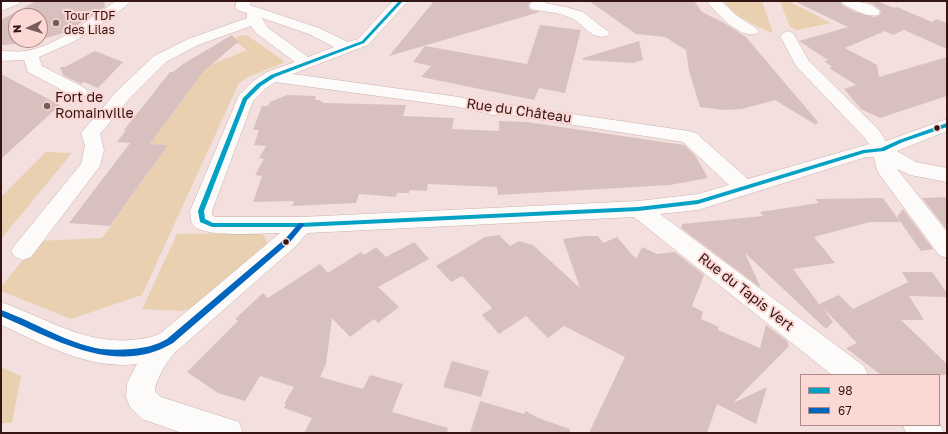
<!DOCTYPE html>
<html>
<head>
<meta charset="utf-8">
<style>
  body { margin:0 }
  #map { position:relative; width:948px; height:434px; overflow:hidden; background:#f3e0de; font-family:"Golos Text",sans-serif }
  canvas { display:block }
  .frame { position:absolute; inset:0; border:2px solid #341513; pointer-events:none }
  .legend { position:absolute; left:800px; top:374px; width:140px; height:52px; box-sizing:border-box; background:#fcd8d5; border:1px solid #ac8a87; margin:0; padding:5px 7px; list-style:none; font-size:12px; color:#341513 }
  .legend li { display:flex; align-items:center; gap:8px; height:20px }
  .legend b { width:20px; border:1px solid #ac8a87 }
  .north { position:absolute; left:8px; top:8px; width:40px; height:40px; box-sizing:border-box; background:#fcd8d5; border:1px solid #ac8a87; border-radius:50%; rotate:266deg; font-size:11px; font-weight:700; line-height:16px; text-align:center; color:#341513 }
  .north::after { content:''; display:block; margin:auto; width:14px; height:18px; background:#775c5a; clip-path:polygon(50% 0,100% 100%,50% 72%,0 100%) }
</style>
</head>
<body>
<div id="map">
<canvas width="948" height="434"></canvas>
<div class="frame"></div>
<ul class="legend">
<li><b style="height:5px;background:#03a2c5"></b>98</li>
<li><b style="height:5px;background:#0065bd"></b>67</li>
</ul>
<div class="north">N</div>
</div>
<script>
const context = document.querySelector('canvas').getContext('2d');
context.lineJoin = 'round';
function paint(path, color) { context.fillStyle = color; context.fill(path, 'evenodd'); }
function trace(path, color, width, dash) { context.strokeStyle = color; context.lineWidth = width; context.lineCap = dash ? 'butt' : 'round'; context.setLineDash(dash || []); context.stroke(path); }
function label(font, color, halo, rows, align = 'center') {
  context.font = font + ' "Golos Text",sans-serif'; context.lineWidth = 4; context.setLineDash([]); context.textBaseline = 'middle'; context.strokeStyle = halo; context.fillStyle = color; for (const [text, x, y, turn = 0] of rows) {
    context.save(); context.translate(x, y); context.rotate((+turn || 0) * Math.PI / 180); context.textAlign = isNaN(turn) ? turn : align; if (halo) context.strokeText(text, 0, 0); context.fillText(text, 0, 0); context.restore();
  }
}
paint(new Path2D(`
  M724,1H762L773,33C757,27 732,15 724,1Z
  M780,1H795L792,3L831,23L797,30L790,27Z
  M242,35L248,36L284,61L283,63L248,77L239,83L142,295L71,319L1,291V287L38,241L102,238L168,145L150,144L203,72L213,64L247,50L232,39Z
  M46,152L72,153L1,239V197Z
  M232,233H261L265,237L267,244L197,307L182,311L142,309L177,234Z
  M1,367L21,376L12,423H1Z`), '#e8d0b0');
paint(new Path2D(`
  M36,1H104L105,7L67,32L40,40V16H16V40H40L30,43L1,45V20Z
  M434,1H530L528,5L530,10L540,12L389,56Z
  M589,1H694L702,12L726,24L746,37L818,122L816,125L775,100L742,109L724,110L700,107L689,71L686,50L665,37L636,34Z
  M794,1H840L842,5L855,12L874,17L879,16L881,11L873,4L863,1H877L894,8L897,7L932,22L937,19L947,23V49L904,30L893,35L885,31L845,48L877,65L879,77L947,57V96L880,118L861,109L844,89L856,85L829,68L832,67L824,61L828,60L799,41L848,27Z
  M540,25L581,30L565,93L539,88L534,100L421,77L431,66L413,62L425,46L527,64Z
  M232,35L238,42L203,72L150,144L168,145L110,226L69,223L130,143L117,142L126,130H124L170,72H173L183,64Z
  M639,41L643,60L633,63L583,60V58Z
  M95,51L123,62L98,88L84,82L81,84L63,75L60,67H65Z
  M1,74L60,105L1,159Z
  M287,95L316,96L315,100H319L324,103L406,105L403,116L454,118L452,129L499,131V121L527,122L684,145L695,155L708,178L670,185L498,195L497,187L428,184L427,191L410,190L409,193H397L396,197L359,194L356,203L292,206L294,201L253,202L262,176L255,175L264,159L259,158L266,146L254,145L259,130H253L262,106H268L270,102Z
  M947,197V230L922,198Z
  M883,198L900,222H870L814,237L835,263L793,269L819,304L839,295L853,309L908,282L902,272H932L947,293V297L909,296L924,320H901L947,364V375H881L846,348L857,343L823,308L833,322L826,329L745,253L761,288L681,228L682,224L763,216L760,212L819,203L815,199Z
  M903,209L933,249L921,251L897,217Z
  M499,235L510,246L519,241L533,245L580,288L563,239L584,236H598L603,243L617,237L636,259L642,247L657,254L675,252L704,275L692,306L703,312L701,319L719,327L718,330L760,348L766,325L787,341L789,346L733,403L767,387L756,424L717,404L707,433H589L625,357L564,326L548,338L526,316L499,334L482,315L492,308L462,276L451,282L436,266L485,237Z
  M414,242L429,259L378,287L399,307L378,323L374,319L350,337L332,318L326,364L320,377L363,389L370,375L403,384L392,412L448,428L447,433H304L312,418L284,408L286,404H284L294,387L260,376L245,401L218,393L187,372L238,321L235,319L263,293L268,298L320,264L328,273L361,252L364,255L376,247L386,257Z
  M452,361L489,371L481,397L443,387Z
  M480,401L524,414L526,411L538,418L570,429V433H470Z`), '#d8c0be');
const minor = new Path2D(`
  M3,1H21L19,4L1,11V2Z
  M116,1H132L109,19L73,42L39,57L42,66L85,88L88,92L85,96L79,97L73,96L28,72L24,60L1,61V51C9,51 18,52 26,51C59,45 89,19 116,1Z
  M237,1H251L250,5L319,28L348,42L358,39L393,1H408L368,45L293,74L459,97L493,105L504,104L689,131L696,133L748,179L869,144L864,137L796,66L780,36L783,33L788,31L793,33L809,61L878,129L886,141L947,119V131L897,151L916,162L947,168V182L910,175L897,169L947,232V258L939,255L880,175L877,170L874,157H866L698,210L660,214L864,366L868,375H832L634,217L307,233L296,246L179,349C170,355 155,380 155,391L161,397L239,422L243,433H182L142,419L130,407L126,397L127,383L137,364C88,370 44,344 1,325V302C44,317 83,344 131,340C141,339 152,338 161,333L280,233C262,233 207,238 194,226C190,222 191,216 190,211L239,95L253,81L267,72L295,62L256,33L251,26L198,45L166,62L130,98L100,134L104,150L100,166L31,257L23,260L15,257L11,251L15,245L81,164L85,146L81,133L118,90L154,56L188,39L247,18V13L237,10L235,7ZM262,18L309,34L334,47L308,57L267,27ZM275,82L459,107L493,115L504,114L683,142L729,185L698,194L638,201L301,217H215L212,215V211L253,101L265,89Z
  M532,1H546L545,3L566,7L583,12L610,33L607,36C591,40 586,26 573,19C561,12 545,12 531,9L529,6Z
  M707,1H721L736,15L756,28L759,31L756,34C740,38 716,14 707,1Z
  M841,1C853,1 872,1 880,12L878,15C867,18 853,9 843,4Z
  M939,422L944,433H906L903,425H939Z`);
trace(minor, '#c8b0ae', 1);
paint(minor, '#fdfafa');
paint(new Path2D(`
  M399,1H403L364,43L275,77L261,86L247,100L204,211L205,219L213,223H301L638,207L698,200L863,150L881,148L899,140L947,123V127L903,142L884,151L865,153L698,204L638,211L301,227H212L200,222L198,211L243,98L257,84L271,75L362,41Z`), '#03a2c5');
paint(new Path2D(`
  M299,223H303L304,225L290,242L173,343C116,377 54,339 1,316V310C35,322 66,343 101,349C112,350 122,350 132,349C145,348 157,345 167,339L286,238Z`), '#0065bd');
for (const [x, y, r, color] of [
  [56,23,4,"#775c5a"],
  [47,106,4,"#775c5a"],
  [937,128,3.5,"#341513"],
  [286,242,3.5,"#341513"]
]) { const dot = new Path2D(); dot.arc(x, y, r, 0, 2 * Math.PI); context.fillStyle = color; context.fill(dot); trace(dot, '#fcd8d5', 1.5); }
label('12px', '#341513', '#fcd8d5', [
  ["Tour TDF",64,16],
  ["des Lilas",64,30]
], 'left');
label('14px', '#341513', '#fcd8d5', [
  ["Fort de",55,98],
  ["Romainville",55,114]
], 'left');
label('14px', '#341513', '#fcd8d5', [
  ["Rue du Château",519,111,8],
  ["Rue du Tapis Vert",746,292,38]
]);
</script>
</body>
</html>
